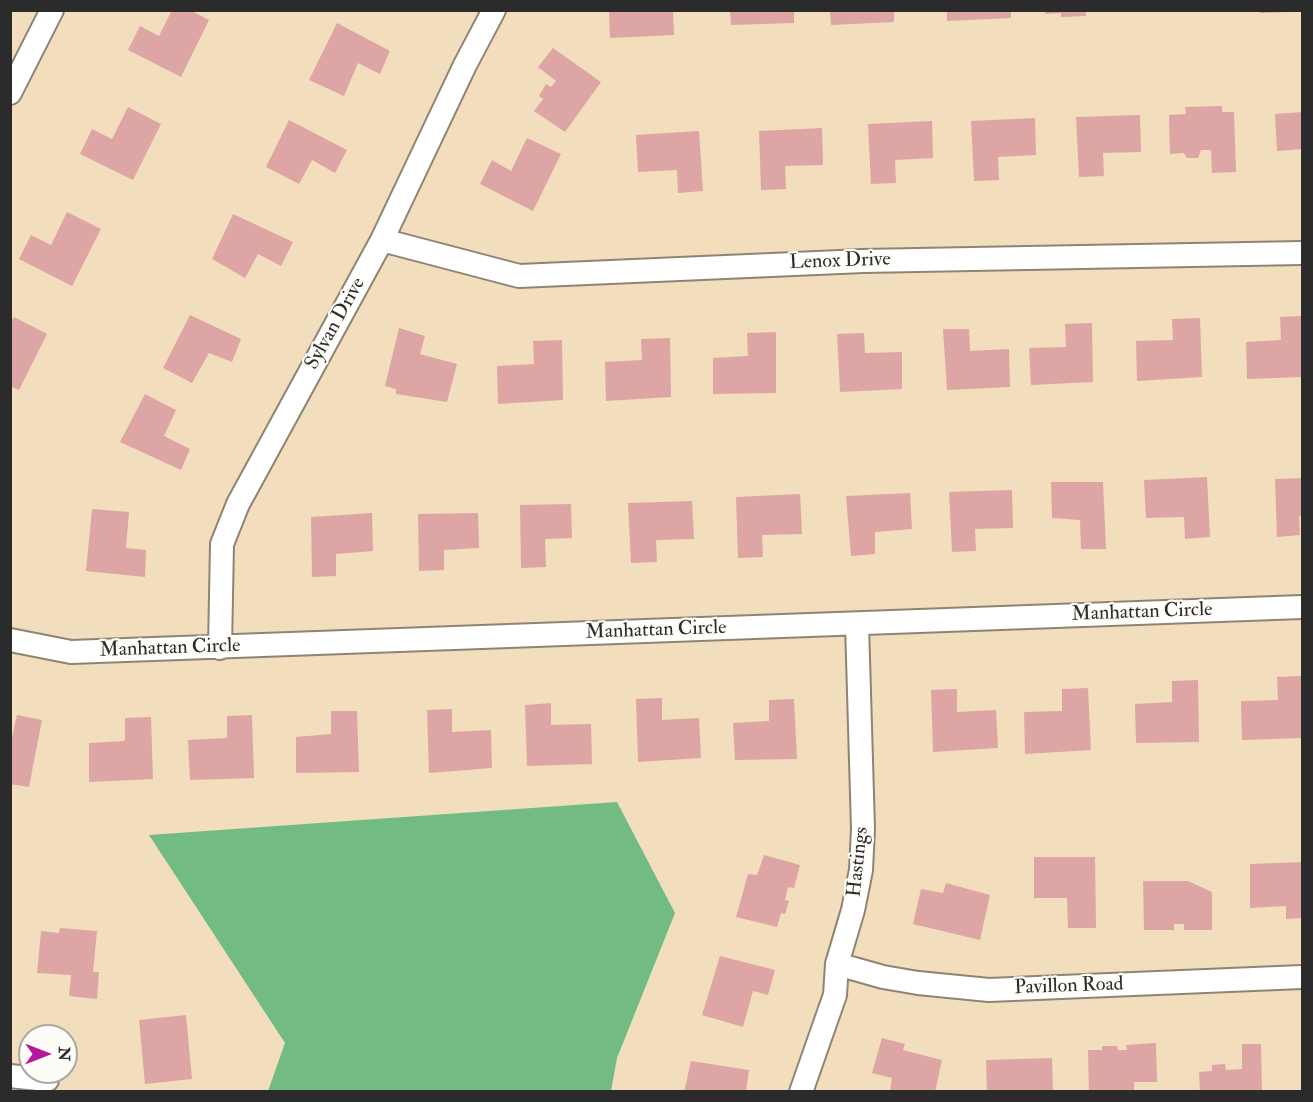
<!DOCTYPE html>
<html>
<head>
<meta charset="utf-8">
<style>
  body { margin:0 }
  #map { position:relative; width:1313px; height:1102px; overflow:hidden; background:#f2ddbd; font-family:"IM FELL Double Pica",serif }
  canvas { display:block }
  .frame { position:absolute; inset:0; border:12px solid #2b2b2b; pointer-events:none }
  .north { position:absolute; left:18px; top:1024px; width:60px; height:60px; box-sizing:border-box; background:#fdfcf7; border:2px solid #a9a8a5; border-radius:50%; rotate:90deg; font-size:16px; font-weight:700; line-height:24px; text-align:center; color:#2b2b2b }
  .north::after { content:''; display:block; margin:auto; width:21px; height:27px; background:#b5179e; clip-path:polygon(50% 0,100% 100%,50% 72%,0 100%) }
</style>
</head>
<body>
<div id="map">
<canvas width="1313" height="1102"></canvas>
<div class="frame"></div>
<div class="north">N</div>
</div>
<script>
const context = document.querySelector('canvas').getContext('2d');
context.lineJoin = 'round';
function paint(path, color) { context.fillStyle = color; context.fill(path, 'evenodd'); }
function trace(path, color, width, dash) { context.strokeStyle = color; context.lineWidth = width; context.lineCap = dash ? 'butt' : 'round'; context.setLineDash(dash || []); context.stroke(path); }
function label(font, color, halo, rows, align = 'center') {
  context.font = font + ' "IM FELL Double Pica",serif'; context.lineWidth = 4.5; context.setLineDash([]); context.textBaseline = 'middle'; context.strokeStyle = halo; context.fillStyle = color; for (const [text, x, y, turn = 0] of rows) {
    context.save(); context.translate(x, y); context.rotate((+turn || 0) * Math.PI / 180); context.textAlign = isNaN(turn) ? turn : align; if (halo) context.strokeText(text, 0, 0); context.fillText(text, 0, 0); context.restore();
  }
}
paint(new Path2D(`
  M617,802L675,913L617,1058L611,1091H268L285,1043L149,835Z`), '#72bc84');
paint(new Path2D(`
  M172,10H190L209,20L181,77L128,50L140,26L159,36Z
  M609,10H673L674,35L610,38Z
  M730,10H794V23L731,25Z
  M830,10H894V22L831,25Z
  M947,10H1011V18L947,21Z
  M1045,10H1085L1086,16L1061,17V13L1045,14Z
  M1260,10H1289V12L1260,13Z
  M337,23L390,51L380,74L358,63L344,96L309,80Z
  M553,48L601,82L565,132L534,111L543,99L539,96L546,84L551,87L556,81L538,67Z
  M1222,106V112H1234L1236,172L1212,173L1211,150H1201L1198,158H1187L1184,153L1170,154L1169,115L1186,114L1185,107Z
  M128,107L161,124L133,180L80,154L92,129L112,139Z
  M1302,112V149L1277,151L1275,114Z
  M1140,115L1141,152L1103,153L1104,176L1079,177L1076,117Z
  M1035,118L1036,155L998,157L999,180L974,181L971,121Z
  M289,120L347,150L335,173L312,160L299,184L266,167Z
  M932,121L933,158L895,160L896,183L871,184L868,124Z
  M822,128L823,165L785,166L786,189L761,190L759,131Z
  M699,131L703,191L678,193L677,170L638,172L636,135Z
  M527,138L561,154L533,211L480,184L492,160L511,171Z
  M67,212L101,229L72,286L19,259L31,235L51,245Z
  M233,214L293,242L281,266L258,254L245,278L212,259Z
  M190,315L241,339L232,362L209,353L192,383L163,368Z
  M1302,316V377L1247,379L1246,342L1281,340L1280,317Z
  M14,317L47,334L19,390L10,386V324Z
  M1200,318L1202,377L1137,381L1136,341L1173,340L1172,319Z
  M1092,323L1093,382L1031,385L1029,348L1066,347L1065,324Z
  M399,328L425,336L420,354L457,364L447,402L396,394V389L385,386Z
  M943,329H969L970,351L1009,349L1010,387L947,390Z
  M776,332V393L713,394V358L748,356L747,333Z
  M864,333L865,353L902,352V389L840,392L837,334Z
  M670,338L671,397L606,401L605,362L642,360L641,339Z
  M562,340L563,400L498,404L497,366L534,364L533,341Z
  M145,394L176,410L164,436L190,449L181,470L120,442Z
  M1207,477L1210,537L1185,539L1184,517L1146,518L1144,480Z
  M1302,478V516H1299L1300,535L1277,537L1275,479Z
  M1051,482H1103L1106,549H1081L1080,520L1052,518Z
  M1012,490L1013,528L975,529L976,551L952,552L949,492Z
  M910,493L912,529L875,532V554L851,556L846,496Z
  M800,494L802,534L762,535L763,557L738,558L736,497Z
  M692,501L694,539L656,540L657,562L631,563L628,503Z
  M571,504L572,538L545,539L546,567L521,568L520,505Z
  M92,509L129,512L126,548L146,550L145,577L86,571Z
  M372,513L373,551L336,554V576L312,577L311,517Z
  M478,513L479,548L444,550V570L419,571L418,514Z
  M1302,676V738L1242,740L1241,701L1278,700L1277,677Z
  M1198,680L1199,742L1136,743L1135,704L1172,702V681Z
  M1088,688L1091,750L1025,754L1024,712L1062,711V689Z
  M957,689V712L996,710L998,748L933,752L931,690Z
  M662,698V720L699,718L701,758L638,762L636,699Z
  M794,699L797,759L735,760L733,723L769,721V700Z
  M551,703V725L591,724L592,764L527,766L525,705Z
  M452,709V732L491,730L492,768L429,773L427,710Z
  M331,711H357L359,772L296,773V737L331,734Z
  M17,715L42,720L29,787L10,784V746Z
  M252,715L254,778L190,780L188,740L227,738V716Z
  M151,717L153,779L89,782V743L125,741V718Z
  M764,855L800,865L794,888L788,887L785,900L789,901L785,914L781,913L777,927L736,917L748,874L757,875Z
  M1034,857H1095L1096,928H1068L1067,898H1034Z
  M1302,862V918L1286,919V906L1250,908V864Z
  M1143,881H1188L1212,892V930H1184V924H1174V930H1144Z
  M946,883L990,895L980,940L913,924L921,889L943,893Z
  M60,928L97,931L93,972H99L97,999L69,996L71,975L37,973L41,931L59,933Z
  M720,956L775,970L768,995L753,991L743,1027L702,1015Z
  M186,1015L192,1079L145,1084L139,1020Z
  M882,1038L905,1044L903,1050L942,1060L935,1092L890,1091L892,1078L872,1073Z
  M1156,1043L1157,1082H1134V1092H1089L1088,1050H1102V1046H1117L1118,1050H1127L1126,1045Z
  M1242,1044H1261L1262,1092H1200L1199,1072L1212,1071V1065L1225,1064L1226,1070L1242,1069Z
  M1052,1058L1053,1092H987L986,1060Z
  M691,1061L749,1070L746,1092H684Z`), '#dda6a4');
const street = new Path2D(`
  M10,93L52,10
  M382,240L519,276L863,261L1302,253
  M10,640L71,652L1302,607
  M220,648L222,544L238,504L382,240L465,65L494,10
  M837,964L883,977L918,983L989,990L1302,977
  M10,1076L47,1080
  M801,1092L835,995L837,964L853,910L861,870L863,829L857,624`);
trace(street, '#8e8474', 26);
trace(street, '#fff', 22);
label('20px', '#2b2b2b', '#fdfcf7', [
  ["Lenox Drive",840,262,-2],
  ["Sylvan Drive",336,324,-61],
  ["Manhattan Circle",1142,613,-2],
  ["Manhattan Circle",656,631,-2],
  ["Manhattan Circle",170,649,-2],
  ["Hastings",859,862,-84],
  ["Pavillon Road",1069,987,-2]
]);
</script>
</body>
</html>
